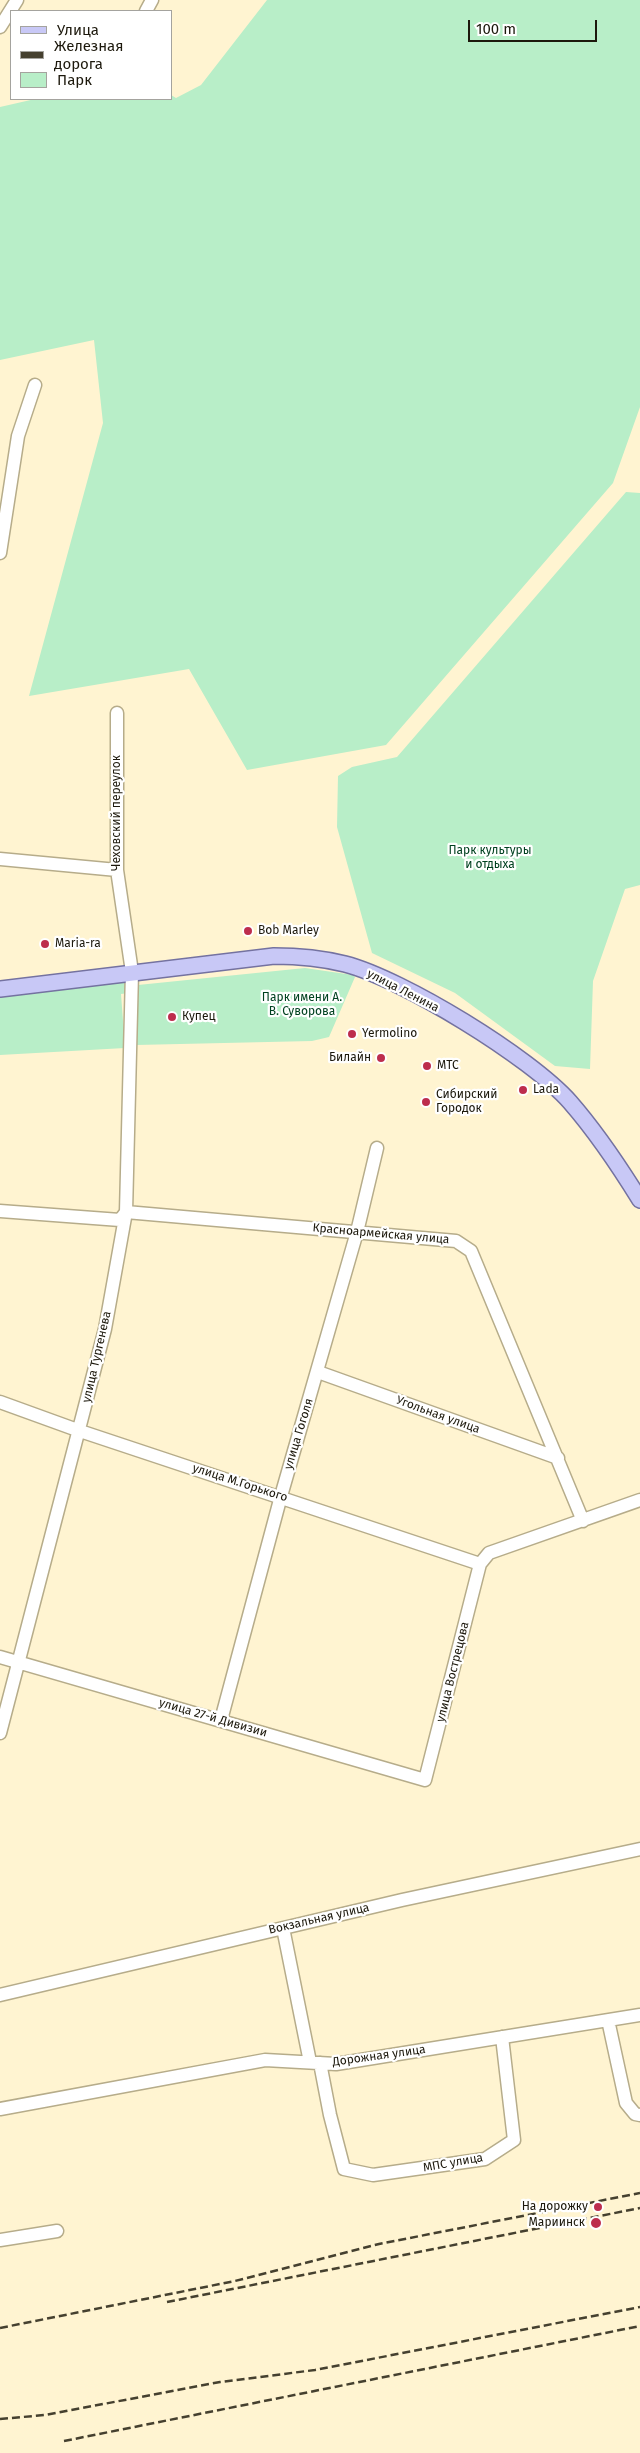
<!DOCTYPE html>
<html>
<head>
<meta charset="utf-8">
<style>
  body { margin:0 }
  #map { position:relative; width:640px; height:2453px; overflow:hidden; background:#fff4d1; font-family:"Fira Sans",sans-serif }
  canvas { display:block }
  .legend { position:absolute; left:10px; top:10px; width:162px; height:90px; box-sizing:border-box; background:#fff; border:1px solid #a4a39e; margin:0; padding:6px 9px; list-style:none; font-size:15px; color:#1c180c }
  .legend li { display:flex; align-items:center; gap:10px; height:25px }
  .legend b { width:25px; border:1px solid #a4a39e }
  .scale { position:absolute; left:468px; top:20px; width:129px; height:22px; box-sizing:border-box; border:2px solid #1c180c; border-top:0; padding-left:6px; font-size:15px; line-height:18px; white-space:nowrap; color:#1c180c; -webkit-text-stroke:4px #fff; paint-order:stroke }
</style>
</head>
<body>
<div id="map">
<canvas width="640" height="2453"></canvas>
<ul class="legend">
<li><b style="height:6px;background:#c8c8f6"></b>Улица</li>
<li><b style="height:6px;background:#45402f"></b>Железная дорога</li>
<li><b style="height:14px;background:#b8eec8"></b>Парк</li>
</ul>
<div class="scale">100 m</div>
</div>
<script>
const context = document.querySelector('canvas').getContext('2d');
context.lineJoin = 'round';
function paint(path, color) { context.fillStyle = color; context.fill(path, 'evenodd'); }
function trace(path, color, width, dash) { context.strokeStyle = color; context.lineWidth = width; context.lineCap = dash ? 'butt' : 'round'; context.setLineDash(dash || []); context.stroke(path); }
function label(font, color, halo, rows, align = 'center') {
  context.font = font + ' "Fira Sans",sans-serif'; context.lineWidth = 4.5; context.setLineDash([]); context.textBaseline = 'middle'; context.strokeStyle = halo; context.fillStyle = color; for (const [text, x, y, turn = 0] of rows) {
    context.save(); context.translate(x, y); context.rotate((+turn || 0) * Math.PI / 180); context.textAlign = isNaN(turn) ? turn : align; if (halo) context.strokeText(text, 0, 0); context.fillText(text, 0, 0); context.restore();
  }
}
paint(new Path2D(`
  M267,0H640V407L613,483L386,745L247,770L189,669L29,696L103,423L94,340L0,360V107L35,99H171V95L176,98L201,85Z
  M626,492L640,493V885L625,889L593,981L590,1069L555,1066L455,993L372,953L337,827L338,776L352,767L397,757Z
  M305,968L353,975L355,977L329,1037L312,1041L136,1045L138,985Z
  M129,979V993L121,994L125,1048L0,1055V996Z`), '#b8eec8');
const minor = new Path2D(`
  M146,11L152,0
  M0,27L17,0
  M0,553L18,436L35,385
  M0,859L117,870
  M0,1211L120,1220L126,1212L456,1241L471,1251L583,1521
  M318,1372L558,1458
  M0,1402L80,1431L480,1564
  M0,1657L425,1780L480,1564L489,1553L640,1500
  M221,1720L281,1496L357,1232L377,1148
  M0,1733L105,1329L126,1212L132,972L117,870V713
  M283,1928L310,2062
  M0,1995L402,1900L640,1849
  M608,2020L626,2103L635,2114L640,2115
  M320,2063L330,2115L344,2169L373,2175L485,2159L514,2140L502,2037
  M0,2109L265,2060L336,2064L640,2015
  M0,2240L57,2231`);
const major = new Path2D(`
  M0,989L274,956C298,956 321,958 345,964C403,979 530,1057 570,1102C597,1133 619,1166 640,1200`);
trace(minor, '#b6ac8a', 15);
trace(major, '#7472a0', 18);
trace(minor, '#fff', 12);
trace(major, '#c8c8f6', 15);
trace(new Path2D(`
  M167,2302L640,2208
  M0,2328L235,2281L379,2244L640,2193
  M0,2419L45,2415L220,2382L315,2370L640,2307
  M64,2441L640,2326`), '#45402f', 2.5, [8, 4]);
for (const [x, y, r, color] of [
  [248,931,5,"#bd2d4d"],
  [45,944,5,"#bd2d4d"],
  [172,1017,5,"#bd2d4d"],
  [352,1034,5,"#bd2d4d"],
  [381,1058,5,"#bd2d4d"],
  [427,1066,5,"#bd2d4d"],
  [523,1090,5,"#bd2d4d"],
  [426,1102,5,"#bd2d4d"],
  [598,2207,5,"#bd2d4d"],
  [596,2223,6,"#bd2d4d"]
]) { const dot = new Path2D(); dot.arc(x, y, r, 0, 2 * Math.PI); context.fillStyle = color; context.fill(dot); trace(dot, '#fff', 2); }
label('12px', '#1c180c', '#fff', [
  ["Чеховский переулок",117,813,-90],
  ["улица Ленина",403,991,27],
  ["Красноармейская улица",381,1234,5],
  ["улица Тургенева",97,1357,-77],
  ["Угольная улица",438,1415,20],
  ["улица Гоголя",299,1434,-73],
  ["улица М.Горького",240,1483,18],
  ["улица Вострецова",453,1672,-76],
  ["улица 27-й Дивизии",213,1718,16],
  ["Вокзальная улица",319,1919,-13],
  ["Дорожная улица",379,2056,-8],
  ["МПС улица",453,2163,-10]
]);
label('12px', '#004120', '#fff', [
  ["Парк культуры",490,851],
  ["и отдыха",490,865],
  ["Парк имени А.",302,998],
  ["В. Суворова",302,1012]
]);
label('12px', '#1c180c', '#fff', [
  ["Bob Marley",258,931],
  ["Maria-ra",55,944],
  ["Купец",182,1017],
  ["Yermolino",362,1034],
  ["Билайн",371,1058,"right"],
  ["МТС",437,1066],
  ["Lada",533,1090],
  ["Сибирский",436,1095],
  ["Городок",436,1109],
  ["На дорожку",588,2207,"right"],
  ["Мариинск",585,2223,"right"]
], 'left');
</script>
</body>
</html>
